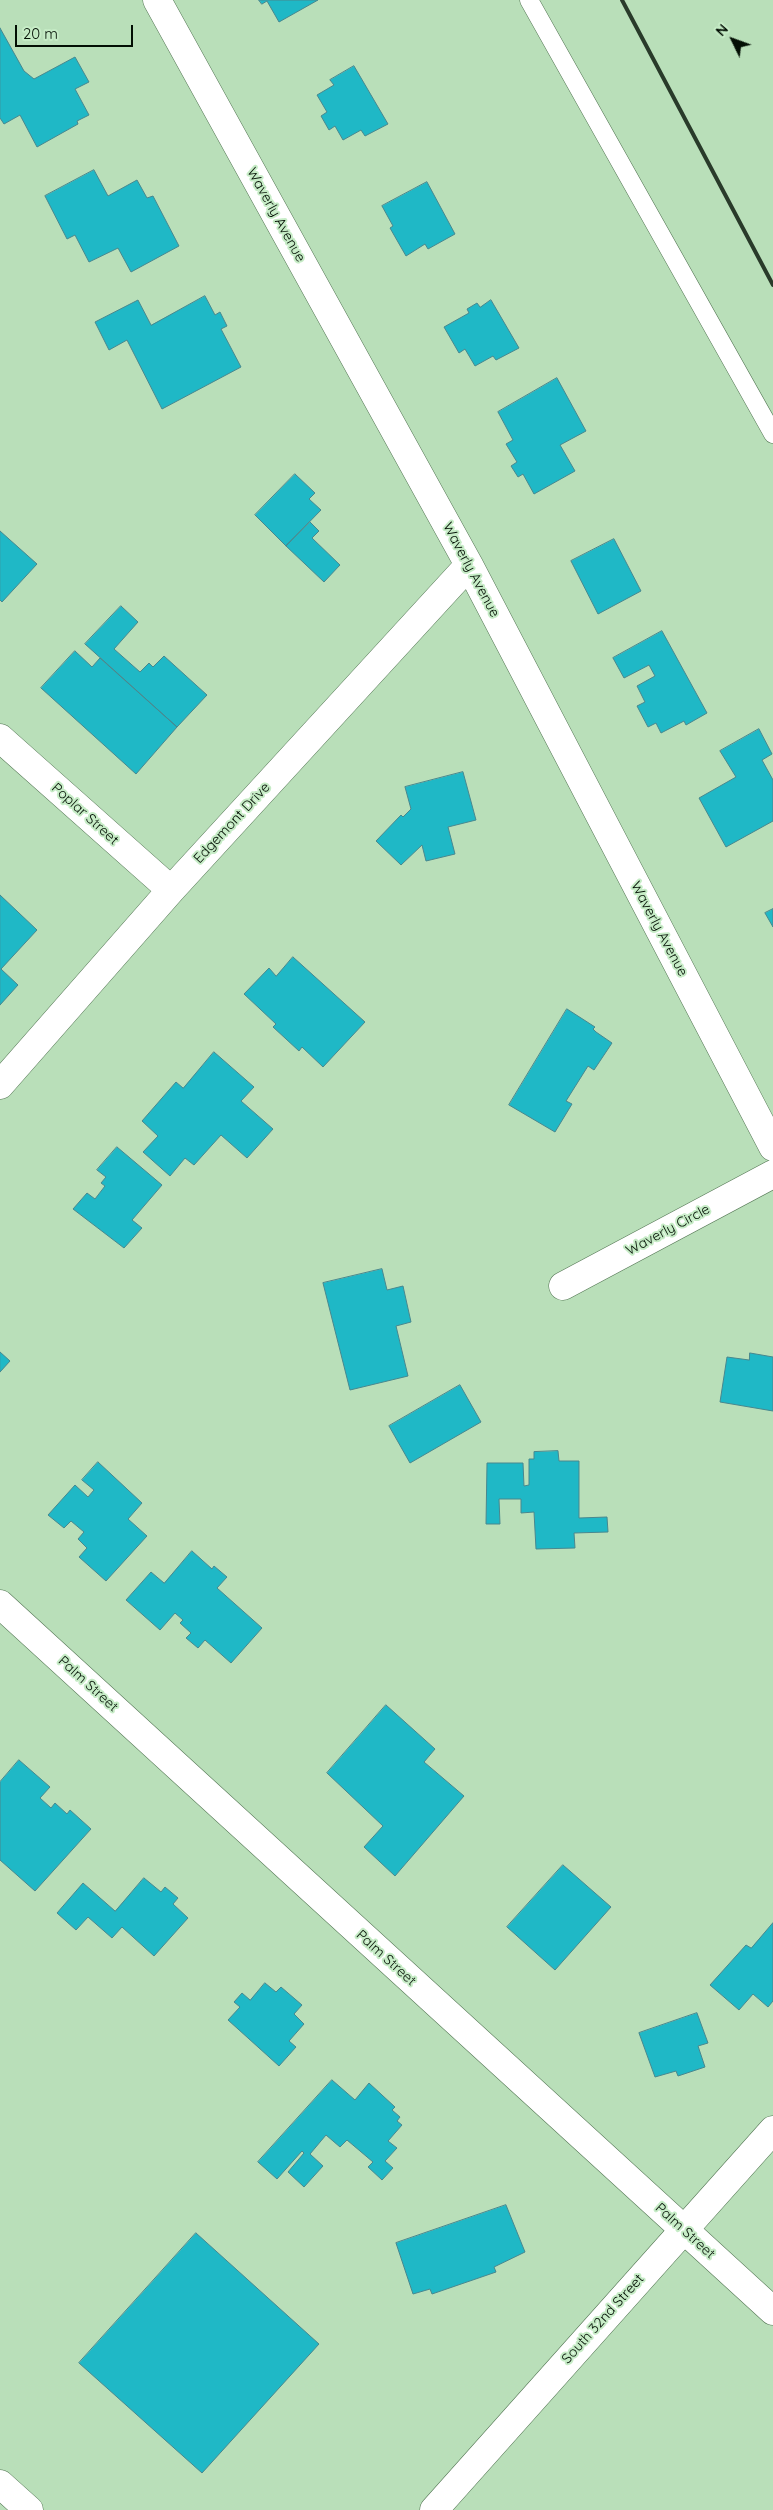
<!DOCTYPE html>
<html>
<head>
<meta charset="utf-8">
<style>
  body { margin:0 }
  #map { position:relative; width:773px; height:2510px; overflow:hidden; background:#b9dfb9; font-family:Quicksand,sans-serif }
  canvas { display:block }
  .north { position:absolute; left:708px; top:15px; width:50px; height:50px; -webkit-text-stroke:4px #c6ecc6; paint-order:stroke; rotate:312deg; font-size:14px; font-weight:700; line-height:20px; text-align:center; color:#030f04 }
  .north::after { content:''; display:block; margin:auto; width:18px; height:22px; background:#030f04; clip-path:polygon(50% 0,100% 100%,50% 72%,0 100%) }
  .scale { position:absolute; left:15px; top:25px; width:118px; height:22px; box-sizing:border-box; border:2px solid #030f04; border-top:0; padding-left:6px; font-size:15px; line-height:18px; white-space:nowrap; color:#030f04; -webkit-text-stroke:4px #c6ecc6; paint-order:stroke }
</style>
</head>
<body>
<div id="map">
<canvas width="773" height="2510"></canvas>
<div class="north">N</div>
<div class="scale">20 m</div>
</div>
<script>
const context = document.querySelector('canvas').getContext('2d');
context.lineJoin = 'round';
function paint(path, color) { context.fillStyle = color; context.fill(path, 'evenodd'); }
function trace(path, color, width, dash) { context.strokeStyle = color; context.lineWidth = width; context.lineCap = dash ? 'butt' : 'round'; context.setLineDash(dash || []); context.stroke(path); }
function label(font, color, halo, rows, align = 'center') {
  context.font = font + ' Quicksand,sans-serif'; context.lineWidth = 4; context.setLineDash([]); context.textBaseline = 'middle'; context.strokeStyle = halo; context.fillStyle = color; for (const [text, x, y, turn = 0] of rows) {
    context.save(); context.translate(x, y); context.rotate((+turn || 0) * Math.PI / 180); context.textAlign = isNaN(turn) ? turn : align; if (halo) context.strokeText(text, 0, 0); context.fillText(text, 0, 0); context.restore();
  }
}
const building = new Path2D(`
  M259,0H318L279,22L267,1L262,4Z
  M0,28L24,71L34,79L75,57L89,82L75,89L89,115L77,121L78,124L37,147L20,115L4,124L0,118Z
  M354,66L388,124L365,136L361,130L343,140L335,126L329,130L321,116L327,112L317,95L334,85L330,80Z
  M94,170L108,196L137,180L147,198L153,196L179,246L131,272L118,248L89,262L75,235L67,239L45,196Z
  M427,182L455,234L428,249L425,244L406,256L390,228L393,226L382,206Z
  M205,296L215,315L220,312L227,326L221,329L241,367L162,409L127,340L109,350L95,322L138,300L151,325Z
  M491,300L519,348L496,360L493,356L475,366L465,349L459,353L444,327L469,313L467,309L477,303L480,307Z
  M557,378L586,431L560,445L575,471L534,494L523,474L518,477L511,466L517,462L506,444L513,440L498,412Z
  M295,474L315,493L309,499L321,510L286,546L255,515Z
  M310,522L319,531L312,538L340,565L324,582L286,546Z
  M0,531L37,564L2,602L0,600Z
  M614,539L641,591L598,614L571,561Z
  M121,606L138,622L114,649L140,672L149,663L153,667L164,656L207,695L177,727L85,644Z
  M662,631L707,713L686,725L684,721L661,733L656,723L648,727L637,706L645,702L637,686L655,676L649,665L624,678L613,658Z
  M75,651L92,667L100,658L177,727L136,774L41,688Z
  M759,729L772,754L762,760L773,780V821L726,847L699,798L736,777L720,751Z
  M463,772L476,820L448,827L455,854L426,861L422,845L401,865L376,841L401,815L403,817L411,809L405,787Z
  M0,895L37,930L1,969L18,985L0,1005Z
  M773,909V927L765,913Z
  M293,957L365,1022L323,1067L302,1047L299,1051L273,1027L276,1024L244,994L269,968L276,976Z
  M567,1009L595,1027L593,1029L596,1032L612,1043L594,1070L588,1066L566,1101L572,1104L555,1132L509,1105Z
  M214,1052L254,1087L241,1101L273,1129L247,1158L221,1135L194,1165L185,1158L170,1176L143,1152L158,1136L142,1121L176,1082L183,1088Z
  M117,1147L162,1185L132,1220L142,1228L124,1248L73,1209L87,1193L95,1199L105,1186L101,1183L106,1177L97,1170Z
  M382,1269L387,1290L403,1286L411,1322L396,1326L408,1376L350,1390L323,1283Z
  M0,1352L10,1361L0,1372Z
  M750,1353L773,1357V1411L720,1402L727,1357L749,1360Z
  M460,1385L481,1422L410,1463L389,1426Z
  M558,1451L559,1461H579V1518L607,1517L608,1532L574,1533L575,1548L536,1549L534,1512L521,1513V1499H499L500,1524H486L487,1463H523L524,1486L529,1485V1459H534V1452Z
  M98,1462L142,1503L128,1519L147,1536L106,1581L79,1557L87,1548L78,1539L84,1532L71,1521L64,1528L48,1515L75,1485L88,1497L94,1490L82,1480Z
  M192,1551L212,1569L214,1566L227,1577L217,1588L262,1628L231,1663L205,1640L198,1648L186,1638L191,1633L180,1623L183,1620L175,1613L160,1630L126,1600L151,1572L164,1583Z
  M386,1705L435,1749L424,1762L464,1796L395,1876L364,1847L383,1826L327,1773Z
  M19,1760L50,1787L40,1798L51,1808L55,1803L67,1814L70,1810L91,1829L35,1891L0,1860V1782Z
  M563,1865L611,1907L555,1970L507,1927Z
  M144,1878L161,1892L165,1887L178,1898L173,1904L188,1918L154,1956L122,1927L112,1938L88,1917L76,1930L57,1913L83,1883L115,1911Z
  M773,1923V2001L768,2007L753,1994L739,2010L710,1985L746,1945L751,1948Z
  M265,1983L276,1992L281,1987L302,2005L294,2014L304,2024L289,2041L296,2047L279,2066L228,2020L240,2007L234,2002L242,1993L250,2000Z
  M697,2013L708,2043L698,2046L705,2067L678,2076L676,2071L655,2077L639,2033Z
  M332,2080L355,2100L369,2083L395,2107L392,2110L400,2117L397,2121L402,2125L388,2141L397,2148L385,2161L393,2168L382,2180L368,2167L373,2162L347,2140L340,2147L326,2135L310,2154L323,2166L304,2187L288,2172L304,2153L302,2151L277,2179L258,2162Z
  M506,2205L525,2252L494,2267L496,2272L432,2294L430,2289L413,2294L396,2243Z
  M196,2233L319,2344L202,2473L79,2363Z`);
paint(building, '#1fb8c6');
trace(building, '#48878e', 1);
const lane = new Path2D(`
  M529,0L773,434`);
const street = new Path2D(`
  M157,0L469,565L773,1147
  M0,738L171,890
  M0,1085L171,890L469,565
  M563,1286L773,1174
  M0,1604L773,2311
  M434,2510L773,2130`);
const primary = new Path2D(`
  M0,2484L29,2510`);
trace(lane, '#547654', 19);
trace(street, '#547654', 29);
trace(primary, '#547654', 29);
trace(lane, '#fff', 18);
trace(street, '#fff', 28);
trace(primary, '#fff', 28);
trace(new Path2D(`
  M622,0L773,285`), '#293b2a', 4);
label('14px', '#030f04', '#c6ecc6', [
  ["Waverly Avenue",276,215,61],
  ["Waverly Avenue",471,570,62],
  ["Poplar Street",85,814,42],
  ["Edgemont Drive",232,823,-47],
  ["Waverly Avenue",659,929,62],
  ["Waverly Circle",668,1230,-28],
  ["Palm Street",88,1684,42],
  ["Palm Street",386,1958,42],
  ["Palm Street",685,2231,42],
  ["South 32nd Street",603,2319,-48]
]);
</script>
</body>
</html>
